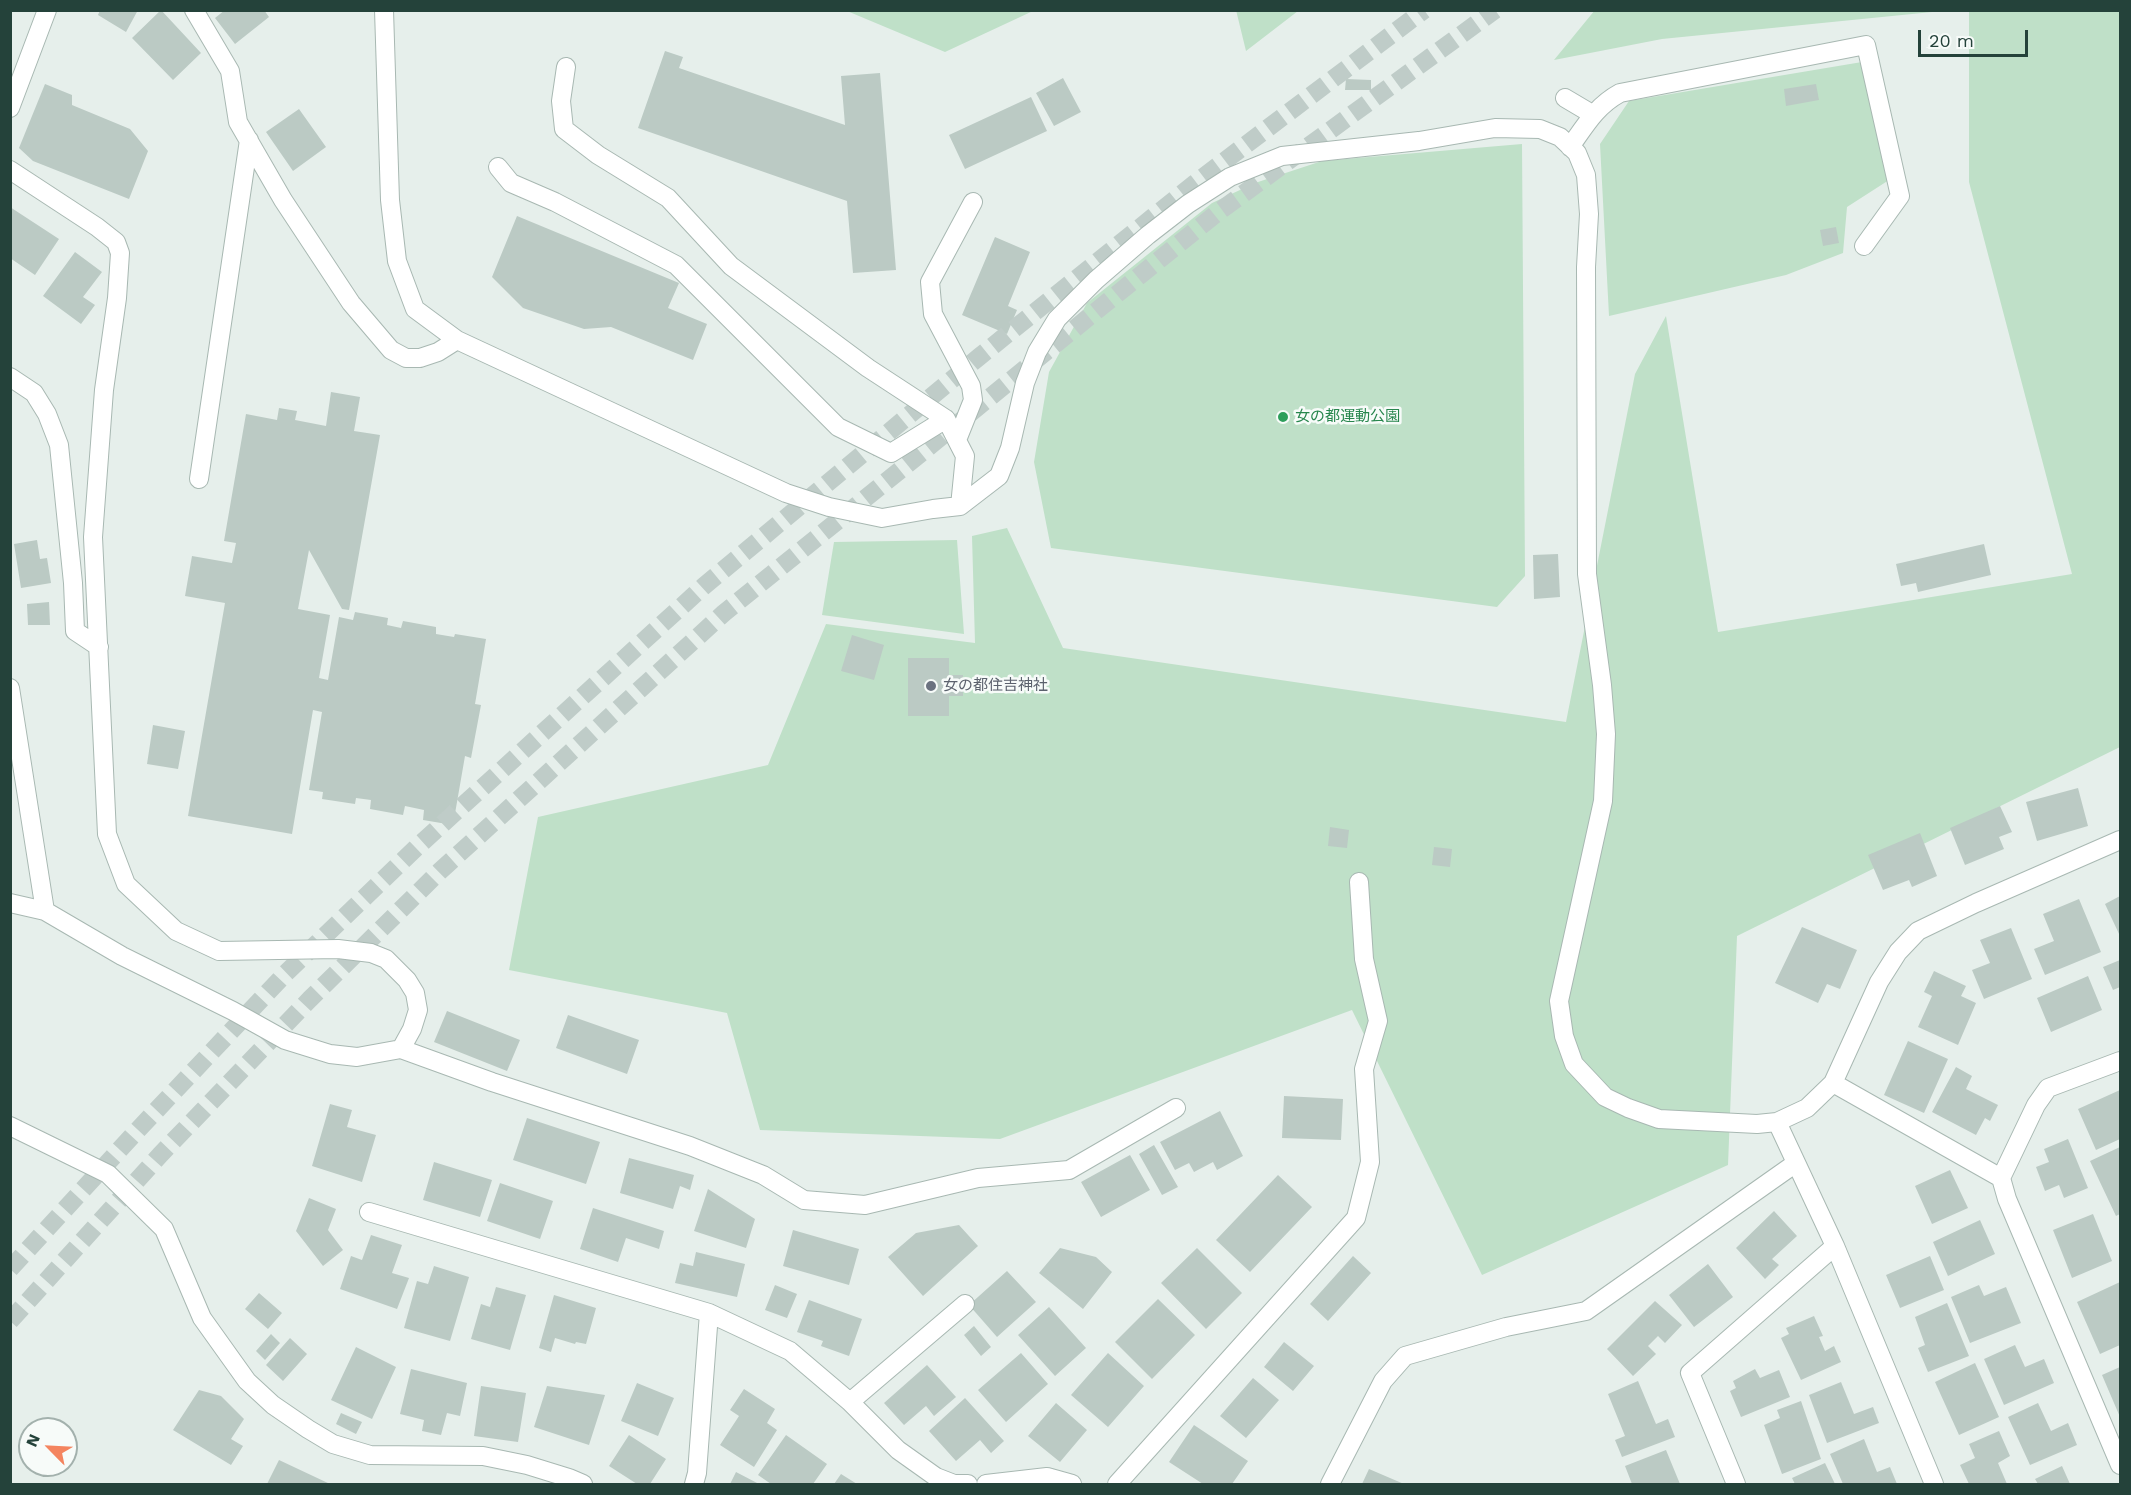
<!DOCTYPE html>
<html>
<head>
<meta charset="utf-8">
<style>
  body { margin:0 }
  #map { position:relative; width:2131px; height:1495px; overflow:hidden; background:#e6efeb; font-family:"Work Sans",sans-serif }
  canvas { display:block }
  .frame { position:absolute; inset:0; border:12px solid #24423a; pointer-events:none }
  .north { position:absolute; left:18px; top:1417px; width:60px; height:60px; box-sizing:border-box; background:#f7fbf9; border:2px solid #a3b1ad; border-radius:50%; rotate:294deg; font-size:16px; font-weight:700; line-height:24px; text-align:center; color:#24423a }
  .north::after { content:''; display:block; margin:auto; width:21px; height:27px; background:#f4845f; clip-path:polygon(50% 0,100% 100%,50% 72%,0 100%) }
  .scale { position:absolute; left:1918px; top:30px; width:110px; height:27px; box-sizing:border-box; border:3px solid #24423a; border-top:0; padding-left:8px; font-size:18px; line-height:21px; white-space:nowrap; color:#24423a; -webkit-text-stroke:4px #f7fbf9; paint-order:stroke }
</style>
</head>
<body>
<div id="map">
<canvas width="2131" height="1495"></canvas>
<div class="frame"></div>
<div class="north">N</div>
<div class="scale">20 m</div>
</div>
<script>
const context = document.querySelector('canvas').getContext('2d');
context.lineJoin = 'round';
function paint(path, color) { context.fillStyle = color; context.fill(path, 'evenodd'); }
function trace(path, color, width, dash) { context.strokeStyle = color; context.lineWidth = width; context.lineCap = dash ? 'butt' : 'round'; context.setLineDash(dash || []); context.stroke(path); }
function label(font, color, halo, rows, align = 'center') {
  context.font = font + ' "Work Sans","Noto Sans JP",sans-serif'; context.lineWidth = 5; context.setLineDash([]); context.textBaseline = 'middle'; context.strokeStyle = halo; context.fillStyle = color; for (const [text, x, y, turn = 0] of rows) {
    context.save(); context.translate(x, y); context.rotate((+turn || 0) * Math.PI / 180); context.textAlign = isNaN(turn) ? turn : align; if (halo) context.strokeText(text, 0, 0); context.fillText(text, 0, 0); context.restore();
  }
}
paint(new Path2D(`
  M1236,10H1298V11L1246,51Z
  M1595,10H1942V11L1662,39L1554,60Z
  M847,11H1033L945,52Z
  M1969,11H2120V747L1737,936L1728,1165L1482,1275L1352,1010L1000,1139L760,1130L727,1013L509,970L538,817L768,765L826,624L975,643L972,536L1007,528L1063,648L1566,722L1635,374L1666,316L1718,632L2072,574L1969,182Z
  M1862,62L1889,180L1847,207L1843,253L1786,275L1609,316L1600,144L1629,101Z
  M1522,144L1525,576L1497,607L1051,548L1034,462L1049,372L1087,303L1212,203L1255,183L1322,161Z
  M957,540L964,634L822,615L834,542Z`), '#bfe0c8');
paint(new Path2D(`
  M100,10H138L126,32L98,15Z
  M161,10L201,53L173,80L132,38Z
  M225,10H264L269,17L235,44L215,18Z
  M665,51L683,57L679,68L845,125L841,76L880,73L896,270L853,273L847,201L638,128Z
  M1063,78L1081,112L1054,126L1036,93Z
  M1346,79L1371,80V90H1345Z
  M45,84L72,95V105L130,129L148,151L129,199L33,161L19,148Z
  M1816,84L1819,100L1786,106L1784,89Z
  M1031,97L1047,131L965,169L949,135Z
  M299,109L326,147L293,171L266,132Z
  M10,207L59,239L35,275L10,258Z
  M517,216L679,283L668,308L707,324L693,360L611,327L584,329L523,308L492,277Z
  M1836,227L1839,243L1823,246L1820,230Z
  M995,237L1030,252L1008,306L1017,310L1007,334L962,315Z
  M75,252L102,272L83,297L95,305L81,324L43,296Z
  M331,392L360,397L354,431L380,435L349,610L342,609L309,550L298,609L330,615L319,678L328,680L339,617L353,620L355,612L388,618L387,625L401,628L403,621L436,627V634L454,637L455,634L486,639L475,704L481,705L471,758L465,756L453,825L423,820L424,810L405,806L403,815L370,809L371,800L356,798L355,804L322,799L323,792L309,790L322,712L313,710L292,834L188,816L225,603L185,596L192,556L232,563L236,543L224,541L246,414L277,420L279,408L297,411L295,420L326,426Z
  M37,540L40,559L47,558L51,583L21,588L14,544Z
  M1984,544L1991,575L1918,592L1916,583L1901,586L1896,564Z
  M1558,554L1560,597L1534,599L1533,555Z
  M49,602L50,625H28L27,604Z
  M852,635L884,645L874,680L841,671Z
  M908,658H949V675H963V696H949V716H908Z
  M153,725L185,731L178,769L147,764Z
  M2078,788L2088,826L2037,841L2026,802Z
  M2000,806L2012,832L1999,837L2004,849L1965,865L1950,828Z
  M1330,827L1349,830L1347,848L1328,846Z
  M1920,833L1937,876L1912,887L1909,880L1883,890L1868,855Z
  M1434,847L1452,849L1450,867L1432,865Z
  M2120,896V936L2105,904Z
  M2079,899L2101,952L2045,975L2034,949L2054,941L2043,914Z
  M1802,927L1857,950L1840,989L1827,984L1818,1003L1775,983Z
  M2011,928L2032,979L1984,999L1972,970L1990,963L1980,940Z
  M2120,960V987L2113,990L2103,967Z
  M1934,971L1966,986L1961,996L1976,1003L1958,1045L1918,1027L1932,996L1924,992Z
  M2088,976L2102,1010L2051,1032L2037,998Z
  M447,1011L520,1040L507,1071L434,1042Z
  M568,1015L639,1040L627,1074L556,1048Z
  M1908,1041L1948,1059L1924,1113L1884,1095Z
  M1956,1067L1972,1076L1966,1089L1998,1105L1990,1121L1985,1118L1976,1135L1932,1112Z
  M2120,1090V1139L2096,1150L2078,1109Z
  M1284,1096L1343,1099L1341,1140L1282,1138Z
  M330,1104L352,1110L347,1127L376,1135L362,1182L312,1166Z
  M1220,1111L1243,1156L1217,1170L1213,1162L1194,1172L1189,1163L1175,1170L1160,1142Z
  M527,1118L600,1142L586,1184L513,1160Z
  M2068,1139L2088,1188L2064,1198L2059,1185L2045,1191L2036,1167L2049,1162L2044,1149Z
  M1154,1145L1178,1187L1162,1195L1139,1154Z
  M2120,1147V1214L2116,1216L2090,1161Z
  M1130,1155L1150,1190L1101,1217L1081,1182Z
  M629,1158L694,1175L690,1190L680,1186L673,1209L620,1193Z
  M434,1162L492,1180L480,1217L423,1200Z
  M1950,1170L1968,1208L1932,1224L1915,1186Z
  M1278,1175L1312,1207L1250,1272L1216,1240Z
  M500,1183L553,1201L540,1239L487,1221Z
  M708,1189L755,1219L746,1248L694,1231Z
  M309,1198L336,1209L328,1230L343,1250L323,1266L296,1231Z
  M593,1208L664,1231L659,1249L626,1238L618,1262L580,1249Z
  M1774,1211L1797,1236L1772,1259L1779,1265L1765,1279L1736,1248Z
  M2093,1214L2112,1261L2072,1278L2053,1230Z
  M1980,1220L1995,1254L1948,1276L1933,1242Z
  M959,1225L978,1246L923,1296L888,1257L916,1233Z
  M793,1230L859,1249L849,1285L783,1266Z
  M371,1235L402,1245L392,1273L409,1278L397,1309L340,1289L351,1256L362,1260Z
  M1060,1248L1096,1257L1112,1272L1083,1309L1039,1273Z
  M1197,1248L1242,1293L1206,1329L1161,1283Z
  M696,1252L745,1264L737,1297L675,1283L680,1263L693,1266Z
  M1353,1256L1371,1273L1328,1321L1310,1304Z
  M1930,1256L1944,1290L1900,1308L1886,1275Z
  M1708,1264L1733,1297L1694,1327L1669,1295Z
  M434,1266L469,1277L450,1341L404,1328L417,1281L428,1284Z
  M1007,1271L1036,1302L997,1337L969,1305Z
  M2120,1282V1345L2100,1354L2077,1302Z
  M775,1285L797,1294L787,1318L765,1310Z
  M1979,1285L1984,1296L2006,1287L2021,1323L1970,1343L1951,1297Z
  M496,1287L526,1295L510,1350L471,1339L481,1304L490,1307Z
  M259,1293L282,1313L268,1329L245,1309Z
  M554,1295L596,1308L586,1344L576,1342L575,1344L555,1338L551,1352L539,1348Z
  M1158,1299L1195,1335L1152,1379L1115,1342Z
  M809,1300L862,1319L849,1356L821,1346L823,1341L797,1332Z
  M1655,1301L1682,1325L1665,1343L1658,1336L1648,1346L1656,1354L1633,1376L1607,1349Z
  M1947,1303L1969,1356L1928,1372L1918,1348L1925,1345L1915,1317Z
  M1049,1307L1086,1348L1055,1376L1018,1335Z
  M1814,1316L1823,1336L1819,1337L1825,1351L1834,1346L1841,1362L1801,1380L1781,1338L1789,1334L1786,1328Z
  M974,1326L991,1347L981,1356L964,1335Z
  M271,1334L280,1343L265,1360L256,1351Z
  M290,1338L307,1354L283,1381L266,1365Z
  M1284,1342L1314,1366L1293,1391L1264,1367Z
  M2015,1345L2025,1367L2044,1359L2054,1383L2004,1405L1984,1359Z
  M356,1347L396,1367L372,1419L331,1400Z
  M1021,1353L1048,1384L1006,1422L978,1390Z
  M1108,1353L1144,1386L1108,1427L1071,1395Z
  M1975,1363L1999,1417L1959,1435L1935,1382Z
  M927,1365L956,1397L934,1416L926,1406L904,1425L884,1403Z
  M2120,1367V1417L2102,1375Z
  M411,1369L467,1383L460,1416L447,1413L441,1435L422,1431L424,1420L400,1414Z
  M1755,1369L1760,1378L1779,1370L1790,1397L1741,1417L1730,1391L1736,1388L1733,1381Z
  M1253,1378L1279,1400L1246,1438L1220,1416Z
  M1638,1381L1656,1424L1668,1419L1675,1437L1622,1457L1615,1440L1625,1436L1608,1394Z
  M1841,1382L1854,1414L1873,1407L1879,1423L1827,1443L1809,1395Z
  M637,1383L674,1398L658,1436L621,1421Z
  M481,1386L526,1393L518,1442L474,1436Z
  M547,1386L605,1395L589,1445L534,1427Z
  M744,1389L775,1409L767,1423L777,1430L754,1467L720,1445L739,1416L730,1410Z
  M199,1390L221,1396L244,1419L231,1439L243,1446L231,1465L173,1430Z
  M965,1398L1004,1441L991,1453L980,1440L956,1461L929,1431Z
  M1801,1401L1821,1459L1782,1474L1764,1425L1780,1418L1777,1410Z
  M1056,1403L1087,1430L1060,1462L1028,1436Z
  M2038,1403L2051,1431L2068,1423L2077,1445L2030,1465L2008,1417Z
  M341,1413L362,1422L356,1434L336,1424Z
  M1194,1425L1248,1461L1232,1484H1203L1169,1462Z
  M1999,1431L2010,1456L1998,1463L2007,1484H1969L1960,1465L1975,1458L1969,1444Z
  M629,1435L666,1459L650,1484H637L609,1466Z
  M786,1435L827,1464L813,1484H771L758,1475Z
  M1864,1439L1877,1472L1890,1467L1897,1484H1843L1830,1454Z
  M1666,1450L1680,1484H1632L1625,1466Z
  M279,1460L330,1484H267Z
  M1825,1463L1835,1484H1795L1792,1478Z
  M2062,1466L2070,1484H2038L2035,1479Z
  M1369,1469L1404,1484H1362Z
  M736,1472L759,1484H730Z
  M841,1474L857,1484H834Z`), '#bbcac4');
trace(new Path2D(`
  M10,1269L134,1134L285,974L416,848L704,586L979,357L1194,184L1424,10
  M10,1321L160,1155L310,999L440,871L724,613L1217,213L1495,10`), '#bfccc8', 18, [18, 9]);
const minor = new Path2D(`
  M194,10L230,71L238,122L283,200L351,303L391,350L406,358H420L438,352L457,340
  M384,10L390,200L397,261L415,309L457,340L786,493L829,507L882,518L933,509L960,506L999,476L1010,448L1025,383L1037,352L1057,319L1096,280L1148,235L1188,204L1230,177L1282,156L1419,141L1495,128L1540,129L1560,137L1577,153L1586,175L1589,214L1586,267L1587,574L1602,685L1606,734L1603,801L1559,1001L1564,1036L1574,1064L1605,1097L1628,1108L1659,1119L1757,1124L1777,1122L1807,1108L1833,1083L1879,982L1898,952L1918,931L1976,903L2120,840
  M566,67L561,101L564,129L598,155L668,198L731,266L868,368L946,419L965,456L960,506
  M1565,98L1592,114
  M10,108L47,10
  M1570,147C1585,126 1596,106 1620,93L1866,45L1900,196L1864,246
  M498,167L511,183L555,202L676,265L838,427L891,453L946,419
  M10,170L97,227L116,242L120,253L117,298L104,390L93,537L107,834L126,884L176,931L219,951L338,949L371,953L386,959L407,980L415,993L418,1010L412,1029L401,1049L357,1057L330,1054L285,1040L233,1011L122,956L45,911L10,903
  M10,377L34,393L47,414L59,445L73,583L75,631L99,647
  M957,440L973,400L971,386L933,314L930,282L973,202
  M199,479L249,140
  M10,688L45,911
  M401,1049L492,1082L690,1146L763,1175L804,1200L865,1205L978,1178L1069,1170L1176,1108
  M2120,1061L2048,1088L2036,1105L2001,1178L2007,1199L2120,1465
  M1833,1083L2001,1178
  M1777,1122L1835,1246L1934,1484
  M10,1126L108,1174L164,1229L202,1318L247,1381L273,1405L308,1429L333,1444L370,1455L483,1456L527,1465L569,1478L583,1484
  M369,1212L709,1313L790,1351L850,1402L898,1450L936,1477L954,1484H968
  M850,1402L965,1304
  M694,1484L697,1473L709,1313
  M986,1484L1047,1477L1072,1484
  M1117,1484L1356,1218L1370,1162L1364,1069L1378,1021L1364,959L1359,882
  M1330,1484L1383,1381L1405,1356L1506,1327L1586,1311L1796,1163
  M1736,1484L1690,1373L1835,1246`);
trace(minor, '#a8b8b2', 20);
trace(minor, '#fff', 18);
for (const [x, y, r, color] of [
  [1283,417,6,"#2e9e5b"],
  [931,686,6,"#6b7280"]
]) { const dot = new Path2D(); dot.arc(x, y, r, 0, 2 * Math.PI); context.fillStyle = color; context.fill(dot); trace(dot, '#f7fbf9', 2); }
label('15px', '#27864d', '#f7fbf9', [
  ["女の都運動公園",1295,417]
], 'left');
label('15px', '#5b616d', '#f7fbf9', [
  ["女の都住吉神社",943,686]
], 'left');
</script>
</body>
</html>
